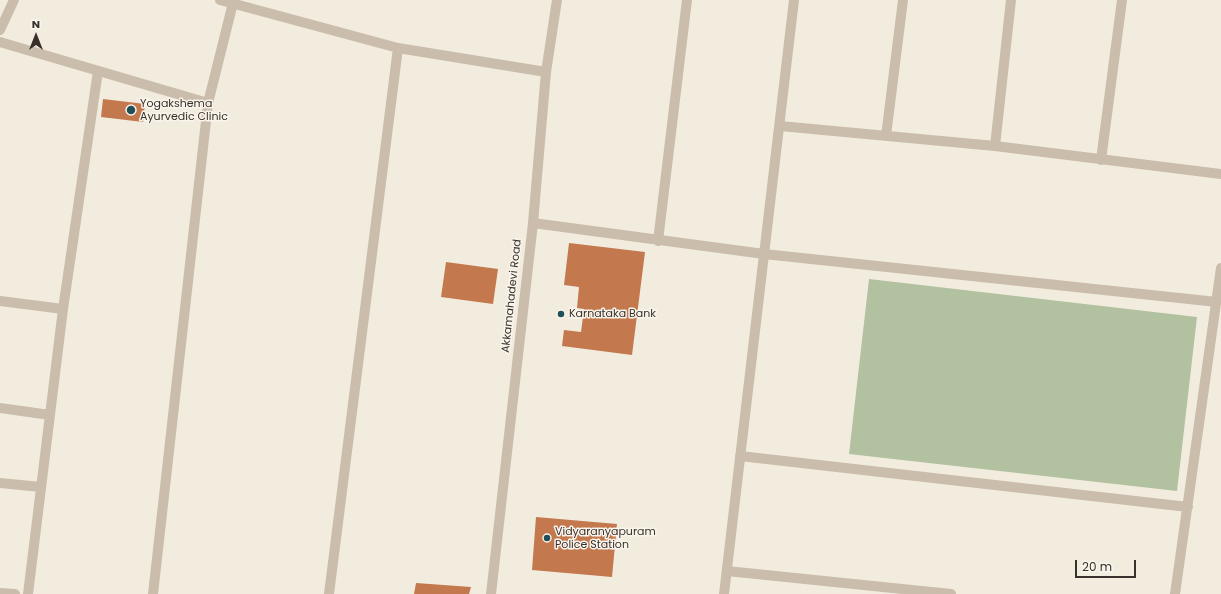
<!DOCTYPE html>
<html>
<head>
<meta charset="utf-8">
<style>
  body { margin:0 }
  #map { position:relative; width:1221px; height:594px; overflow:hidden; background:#f2ecdf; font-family:Poppins,sans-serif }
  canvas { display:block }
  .north { position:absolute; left:16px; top:16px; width:40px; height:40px; -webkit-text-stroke:3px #faf5ec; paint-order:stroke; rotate:0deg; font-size:11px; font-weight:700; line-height:16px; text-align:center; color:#38302a }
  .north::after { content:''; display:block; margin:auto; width:14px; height:18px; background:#38302a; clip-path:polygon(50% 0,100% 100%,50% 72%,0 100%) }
  .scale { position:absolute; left:1075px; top:560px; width:61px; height:18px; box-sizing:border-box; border:2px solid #38302a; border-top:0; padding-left:5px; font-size:12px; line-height:14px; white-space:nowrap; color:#38302a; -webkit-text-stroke:3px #faf5ec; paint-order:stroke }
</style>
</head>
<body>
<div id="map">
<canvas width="1221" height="594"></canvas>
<div class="north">N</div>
<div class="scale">20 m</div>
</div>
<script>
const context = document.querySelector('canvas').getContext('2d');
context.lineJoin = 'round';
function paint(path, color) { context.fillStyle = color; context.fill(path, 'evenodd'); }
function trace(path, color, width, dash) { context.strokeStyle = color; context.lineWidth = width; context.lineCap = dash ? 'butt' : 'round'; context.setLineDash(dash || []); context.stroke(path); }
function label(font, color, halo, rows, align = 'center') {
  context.font = font + ' Poppins,sans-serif'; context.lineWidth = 3; context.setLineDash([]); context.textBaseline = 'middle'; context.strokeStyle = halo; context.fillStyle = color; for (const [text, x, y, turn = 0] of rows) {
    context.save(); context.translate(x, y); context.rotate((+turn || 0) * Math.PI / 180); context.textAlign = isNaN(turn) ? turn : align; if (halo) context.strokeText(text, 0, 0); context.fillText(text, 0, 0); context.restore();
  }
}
paint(new Path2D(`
  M869,279L1197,317L1177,491L849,454Z`), '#b2c19f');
paint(new Path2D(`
  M103,99L145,104L143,122L101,117Z
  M569,243L645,252L632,355L562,346L564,330L581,332L584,309L577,308L579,287L564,285Z
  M446,262L498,269L493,304L441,297Z
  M536,517L617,524L612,577L532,570Z
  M416,583L471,587L469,594H414Z`), '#c3784d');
trace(new Path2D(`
  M220,0L398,48L546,72
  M0,30L14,0
  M0,42L208,103
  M780,126L995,146L1221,174
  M886,136L903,0
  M995,146L1011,0
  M1101,160L1122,0
  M533,223L764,254L1217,302
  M658,241L687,0
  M0,301L63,309
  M0,408L50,415
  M740,456L1188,507
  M0,483L41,487
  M727,571L951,594
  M0,593L15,594
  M28,594L63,309L98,71
  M153,594L208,103L233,3
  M329,594L398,48
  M491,594L533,223L546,72L557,0
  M724,594L794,0
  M1175,594L1221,268`), '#cbbdab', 10);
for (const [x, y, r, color] of [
  [131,110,5,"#204f59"],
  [561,314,4,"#204f59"],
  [547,538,4,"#204f59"]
]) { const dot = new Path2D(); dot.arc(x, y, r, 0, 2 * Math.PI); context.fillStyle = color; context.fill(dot); trace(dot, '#faf5ec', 1.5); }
label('11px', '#38302a', '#faf5ec', [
  ["Yogakshema",140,104],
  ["Ayurvedic Clinic",140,117],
  ["Karnataka Bank",569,314],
  ["Vidyaranyapuram",555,532],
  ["Police Station",555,545]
], 'left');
label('11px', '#38302a', '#faf5ec', [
  ["Akkamahadevi Road",512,296,-84]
]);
</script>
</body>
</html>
